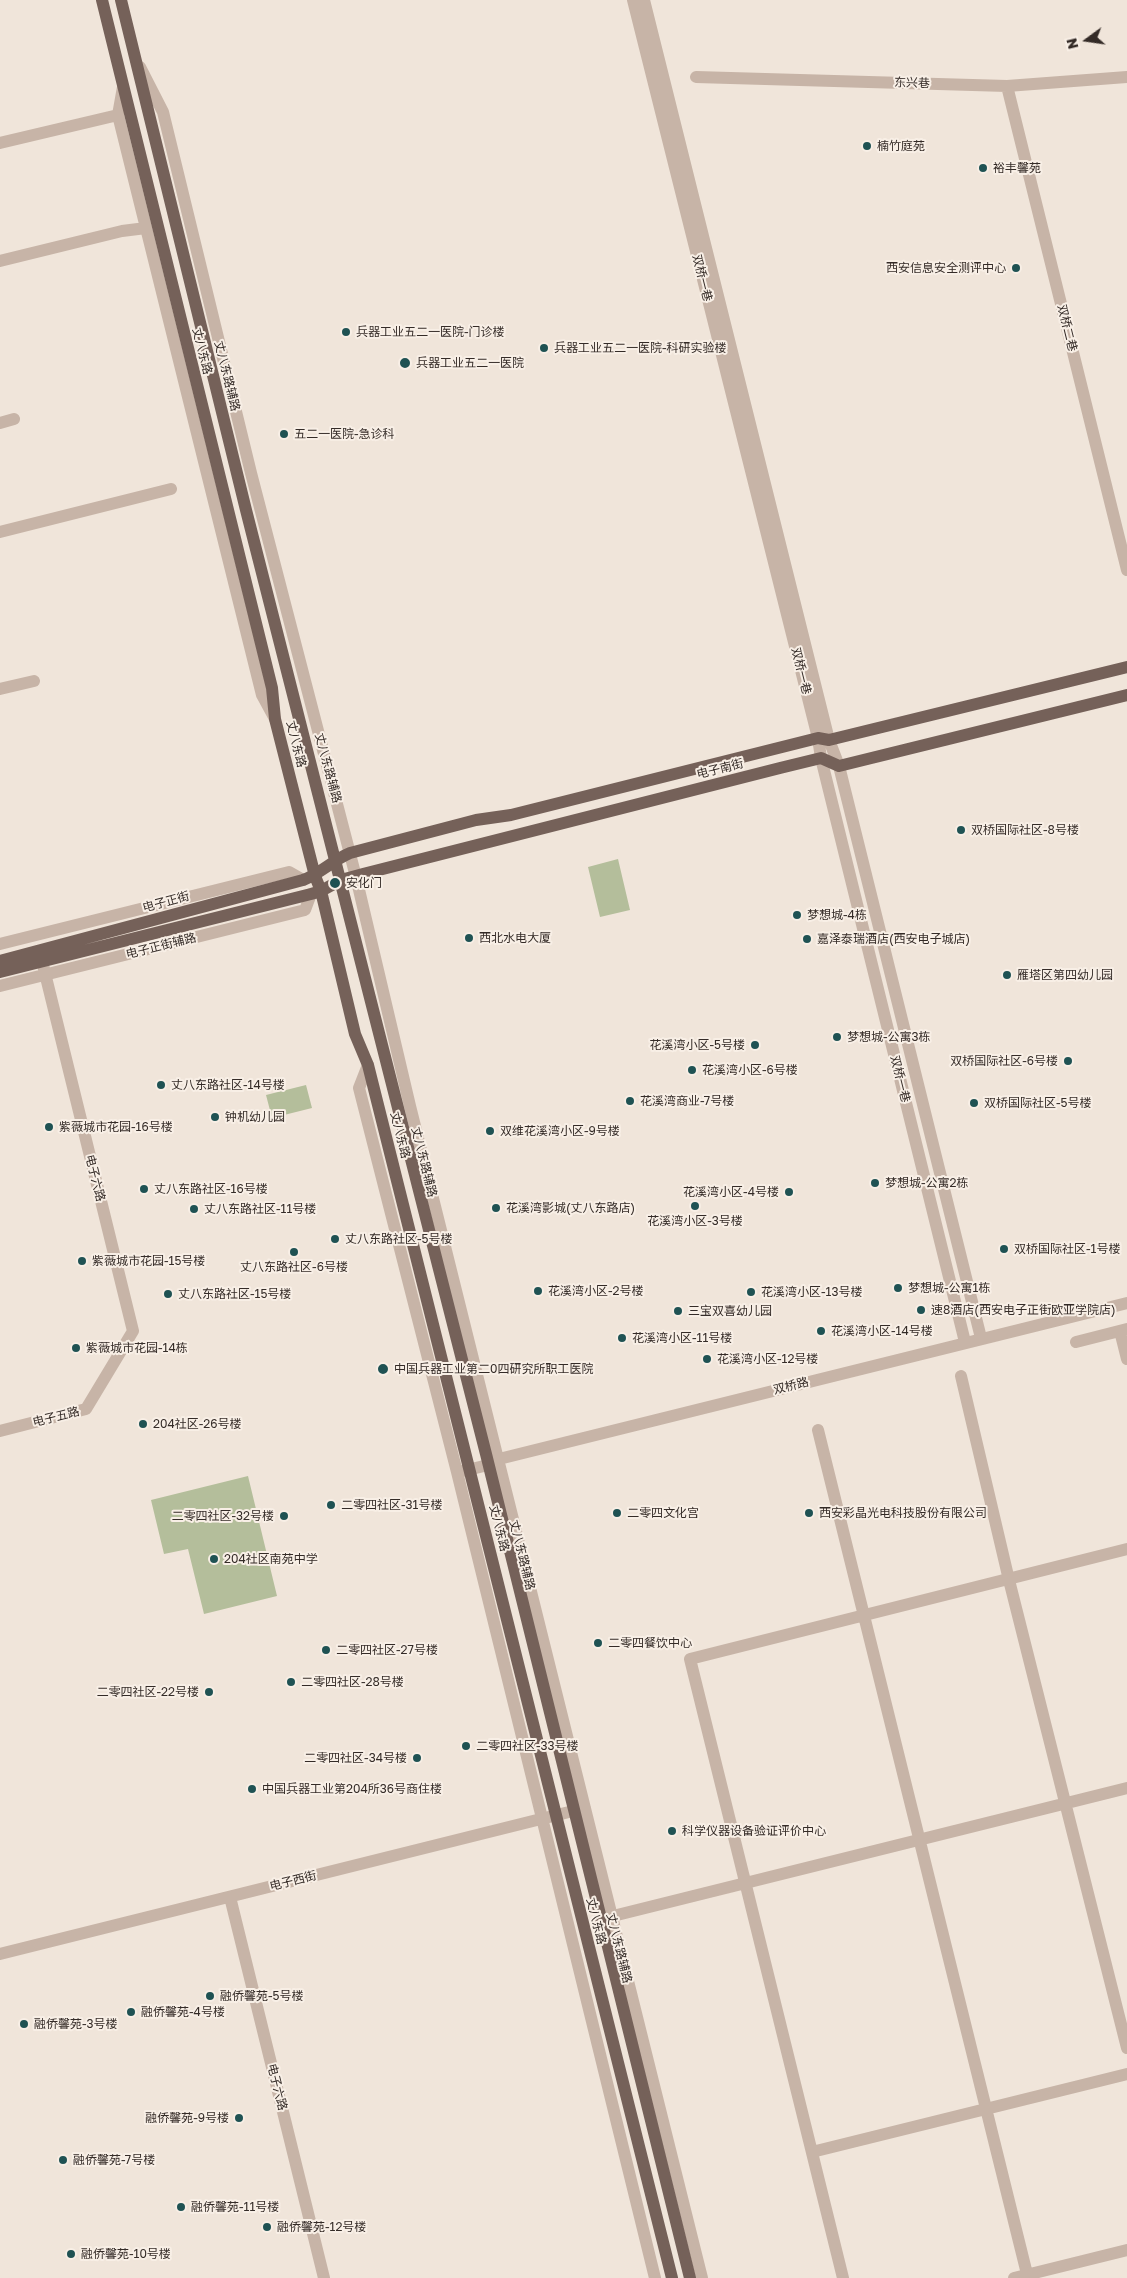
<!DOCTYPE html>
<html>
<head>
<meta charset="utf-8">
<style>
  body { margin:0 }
  #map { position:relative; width:1127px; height:2278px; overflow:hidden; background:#f0e5da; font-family:"Golos Text",sans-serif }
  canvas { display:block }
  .north { position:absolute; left:1062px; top:15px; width:50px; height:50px; -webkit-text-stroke:4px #f8efe6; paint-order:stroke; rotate:256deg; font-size:14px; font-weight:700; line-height:20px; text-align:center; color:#342b27 }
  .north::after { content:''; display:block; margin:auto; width:18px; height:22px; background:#342b27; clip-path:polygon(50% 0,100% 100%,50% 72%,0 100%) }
</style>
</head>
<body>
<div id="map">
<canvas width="1127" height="2278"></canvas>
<div class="north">N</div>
</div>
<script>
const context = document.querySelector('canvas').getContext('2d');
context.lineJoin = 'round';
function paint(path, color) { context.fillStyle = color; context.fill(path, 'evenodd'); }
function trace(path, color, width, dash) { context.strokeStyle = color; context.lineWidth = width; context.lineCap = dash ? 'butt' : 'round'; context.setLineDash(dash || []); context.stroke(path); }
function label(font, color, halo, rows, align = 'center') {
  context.font = font + ' "Golos Text","Noto Sans SC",sans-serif'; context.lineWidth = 4; context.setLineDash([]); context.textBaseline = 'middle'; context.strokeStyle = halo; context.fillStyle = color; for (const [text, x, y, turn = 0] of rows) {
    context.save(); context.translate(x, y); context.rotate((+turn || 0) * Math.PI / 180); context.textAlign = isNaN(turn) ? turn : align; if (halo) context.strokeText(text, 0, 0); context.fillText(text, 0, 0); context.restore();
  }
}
paint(new Path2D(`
  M618,859L630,910L600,917L588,867Z
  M306,1085L312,1108L272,1118L266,1095Z
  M248,1476L277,1596L204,1614L188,1549L164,1554L151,1500Z`), '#b4be9b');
trace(new Path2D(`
  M633,0L818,738L821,758L965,1342
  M644,0L829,740L839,766L981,1338
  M140,67L163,112L251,473L356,877L410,1106L702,2278
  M696,77L1007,86L1127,77
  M1007,86L1127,570
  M123,87L118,115L262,695L275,719
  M0,143L118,115
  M0,261L122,231L146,228
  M0,423L14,419
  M0,532L171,489
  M0,689L34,681
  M0,944L289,872L303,880
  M0,986L305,910L311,894
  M368,1065L359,1088L457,1472L655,2278
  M1120,1331L1127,1359
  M1076,1342L1127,1329
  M961,1376L1009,1580L1127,2048
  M818,1430L1028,2278
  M0,1431L86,1409L133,1331L42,961
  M459,1472L488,1465L499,1459L1127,1303
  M230,1897L324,2278
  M605,1918L1127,1788
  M0,1954L585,1808
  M812,2152L1127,2074
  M843,2278L690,1659L1127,1549
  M1014,2278L1127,2250`), '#c7b4a7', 12);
trace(new Path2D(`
  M102,0L272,688L275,719L315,876L321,891L355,1034L368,1065L672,2278
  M121,0L246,510L486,1454L690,2278
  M0,961L303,880C320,874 333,860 350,853L476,820L511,815L818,738L829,740L1127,667
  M0,972L311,894L321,891L341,880L363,874L780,768L821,758L839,766L1127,695`), '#756159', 12);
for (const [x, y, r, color] of [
  [867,146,5,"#1f5253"],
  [983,168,5,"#1f5253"],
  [1016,268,5,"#1f5253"],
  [346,332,5,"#1f5253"],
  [544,348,5,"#1f5253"],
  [405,363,6,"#1f5253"],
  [284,434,5,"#1f5253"],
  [961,830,5,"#1f5253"],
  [335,883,6,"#1f5253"],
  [797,915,5,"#1f5253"],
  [469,938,5,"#1f5253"],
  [807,939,5,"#1f5253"],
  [1007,975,5,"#1f5253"],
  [837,1037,5,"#1f5253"],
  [755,1045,5,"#1f5253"],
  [1068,1061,5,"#1f5253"],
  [692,1070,5,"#1f5253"],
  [161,1085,5,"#1f5253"],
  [630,1101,5,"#1f5253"],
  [974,1103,5,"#1f5253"],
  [215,1117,5,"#1f5253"],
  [49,1127,5,"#1f5253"],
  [490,1131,5,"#1f5253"],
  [875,1183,5,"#1f5253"],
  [144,1189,5,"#1f5253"],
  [789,1192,5,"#1f5253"],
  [695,1206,5,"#1f5253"],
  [496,1208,5,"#1f5253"],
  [194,1209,5,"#1f5253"],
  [335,1239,5,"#1f5253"],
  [1004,1249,5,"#1f5253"],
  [294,1252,5,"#1f5253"],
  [82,1261,5,"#1f5253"],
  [898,1288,5,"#1f5253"],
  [538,1291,5,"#1f5253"],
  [751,1292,5,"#1f5253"],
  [168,1294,5,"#1f5253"],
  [921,1310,5,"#1f5253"],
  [678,1311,5,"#1f5253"],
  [821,1331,5,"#1f5253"],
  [622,1338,5,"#1f5253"],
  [76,1348,5,"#1f5253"],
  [707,1359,5,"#1f5253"],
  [383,1369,6,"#1f5253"],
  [143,1424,5,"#1f5253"],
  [331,1505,5,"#1f5253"],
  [617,1513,5,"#1f5253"],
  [809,1513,5,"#1f5253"],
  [284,1516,5,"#1f5253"],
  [214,1559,5,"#1f5253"],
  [598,1643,5,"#1f5253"],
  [326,1650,5,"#1f5253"],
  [291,1682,5,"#1f5253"],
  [209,1692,5,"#1f5253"],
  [466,1746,5,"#1f5253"],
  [417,1758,5,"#1f5253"],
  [252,1789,5,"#1f5253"],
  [672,1831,5,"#1f5253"],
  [210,1996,5,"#1f5253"],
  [131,2012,5,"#1f5253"],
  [24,2024,5,"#1f5253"],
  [239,2118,5,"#1f5253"],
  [63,2160,5,"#1f5253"],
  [181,2207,5,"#1f5253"],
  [267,2227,5,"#1f5253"],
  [71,2254,5,"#1f5253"]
]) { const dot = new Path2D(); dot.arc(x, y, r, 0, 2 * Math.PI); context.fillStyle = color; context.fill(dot); trace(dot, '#f8efe6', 2); }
label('12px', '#342b27', '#f8efe6', [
  ["东兴巷",912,83,2],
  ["双桥一巷",702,278,76],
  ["双桥二巷",1067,328,76],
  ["丈八东路",202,351,76],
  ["丈八东路辅路",227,376,76],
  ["双桥一巷",801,671,76],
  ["丈八东路",296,744,76],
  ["丈八东路辅路",328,768,75],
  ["电子南街",720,769,-14],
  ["电子正街",166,902,-15],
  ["电子正街辅路",161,946,-14],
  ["双桥一巷",900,1079,76],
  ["丈八东路",400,1135,76],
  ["丈八东路辅路",424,1162,76],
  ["电子六路",95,1178,76],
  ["双桥路",791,1386,-14],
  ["电子五路",56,1417,-14],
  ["丈八东路",499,1528,76],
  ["丈八东路辅路",522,1555,76],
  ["电子西街",293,1881,-14],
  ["丈八东路",596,1921,76],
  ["丈八东路辅路",619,1948,76],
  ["电子六路",277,2087,76]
]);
label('12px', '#342b27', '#f8efe6', [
  ["楠竹庭苑",877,146],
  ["裕丰馨苑",993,168],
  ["西安信息安全测评中心",1006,268,"right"],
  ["兵器工业五二一医院-门诊楼",356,332],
  ["兵器工业五二一医院-科研实验楼",554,348],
  ["兵器工业五二一医院",416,363],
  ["五二一医院-急诊科",294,434],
  ["双桥国际社区-8号楼",971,830],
  ["安化门",346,883],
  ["梦想城-4栋",807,915],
  ["西北水电大厦",479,938],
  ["嘉泽泰瑞酒店(西安电子城店)",817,939],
  ["雁塔区第四幼儿园",1017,975],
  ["梦想城-公寓3栋",847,1037],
  ["花溪湾小区-5号楼",745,1045,"right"],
  ["双桥国际社区-6号楼",1058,1061,"right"],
  ["花溪湾小区-6号楼",702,1070],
  ["丈八东路社区-14号楼",171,1085],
  ["花溪湾商业-7号楼",640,1101],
  ["双桥国际社区-5号楼",984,1103],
  ["钟机幼儿园",225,1117],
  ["紫薇城市花园-16号楼",59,1127],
  ["双维花溪湾小区-9号楼",500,1131],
  ["梦想城-公寓2栋",885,1183],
  ["丈八东路社区-16号楼",154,1189],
  ["花溪湾小区-4号楼",779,1192,"right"],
  ["花溪湾影城(丈八东路店)",506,1208],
  ["丈八东路社区-11号楼",204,1209],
  ["花溪湾小区-3号楼",695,1221,"center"],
  ["丈八东路社区-5号楼",345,1239],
  ["双桥国际社区-1号楼",1014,1249],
  ["紫薇城市花园-15号楼",92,1261],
  ["丈八东路社区-6号楼",294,1267,"center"],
  ["梦想城-公寓1栋",908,1288],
  ["花溪湾小区-2号楼",548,1291],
  ["花溪湾小区-13号楼",761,1292],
  ["丈八东路社区-15号楼",178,1294],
  ["速8酒店(西安电子正街欧亚学院店)",931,1310],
  ["三宝双喜幼儿园",688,1311],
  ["花溪湾小区-14号楼",831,1331],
  ["花溪湾小区-11号楼",632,1338],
  ["紫薇城市花园-14栋",86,1348],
  ["花溪湾小区-12号楼",717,1359],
  ["中国兵器工业第二0四研究所职工医院",394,1369],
  ["204社区-26号楼",153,1424],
  ["二零四社区-31号楼",341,1505],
  ["二零四文化宫",627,1513],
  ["西安彩晶光电科技股份有限公司",819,1513],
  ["二零四社区-32号楼",274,1516,"right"],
  ["204社区南苑中学",224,1559],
  ["二零四餐饮中心",608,1643],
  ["二零四社区-27号楼",336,1650],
  ["二零四社区-28号楼",301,1682],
  ["二零四社区-22号楼",199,1692,"right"],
  ["二零四社区-33号楼",476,1746],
  ["二零四社区-34号楼",407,1758,"right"],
  ["中国兵器工业第204所36号商住楼",262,1789],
  ["科学仪器设备验证评价中心",682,1831],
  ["融侨馨苑-5号楼",220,1996],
  ["融侨馨苑-4号楼",141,2012],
  ["融侨馨苑-3号楼",34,2024],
  ["融侨馨苑-9号楼",229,2118,"right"],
  ["融侨馨苑-7号楼",73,2160],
  ["融侨馨苑-11号楼",191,2207],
  ["融侨馨苑-12号楼",277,2227],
  ["融侨馨苑-10号楼",81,2254]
], 'left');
</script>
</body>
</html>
